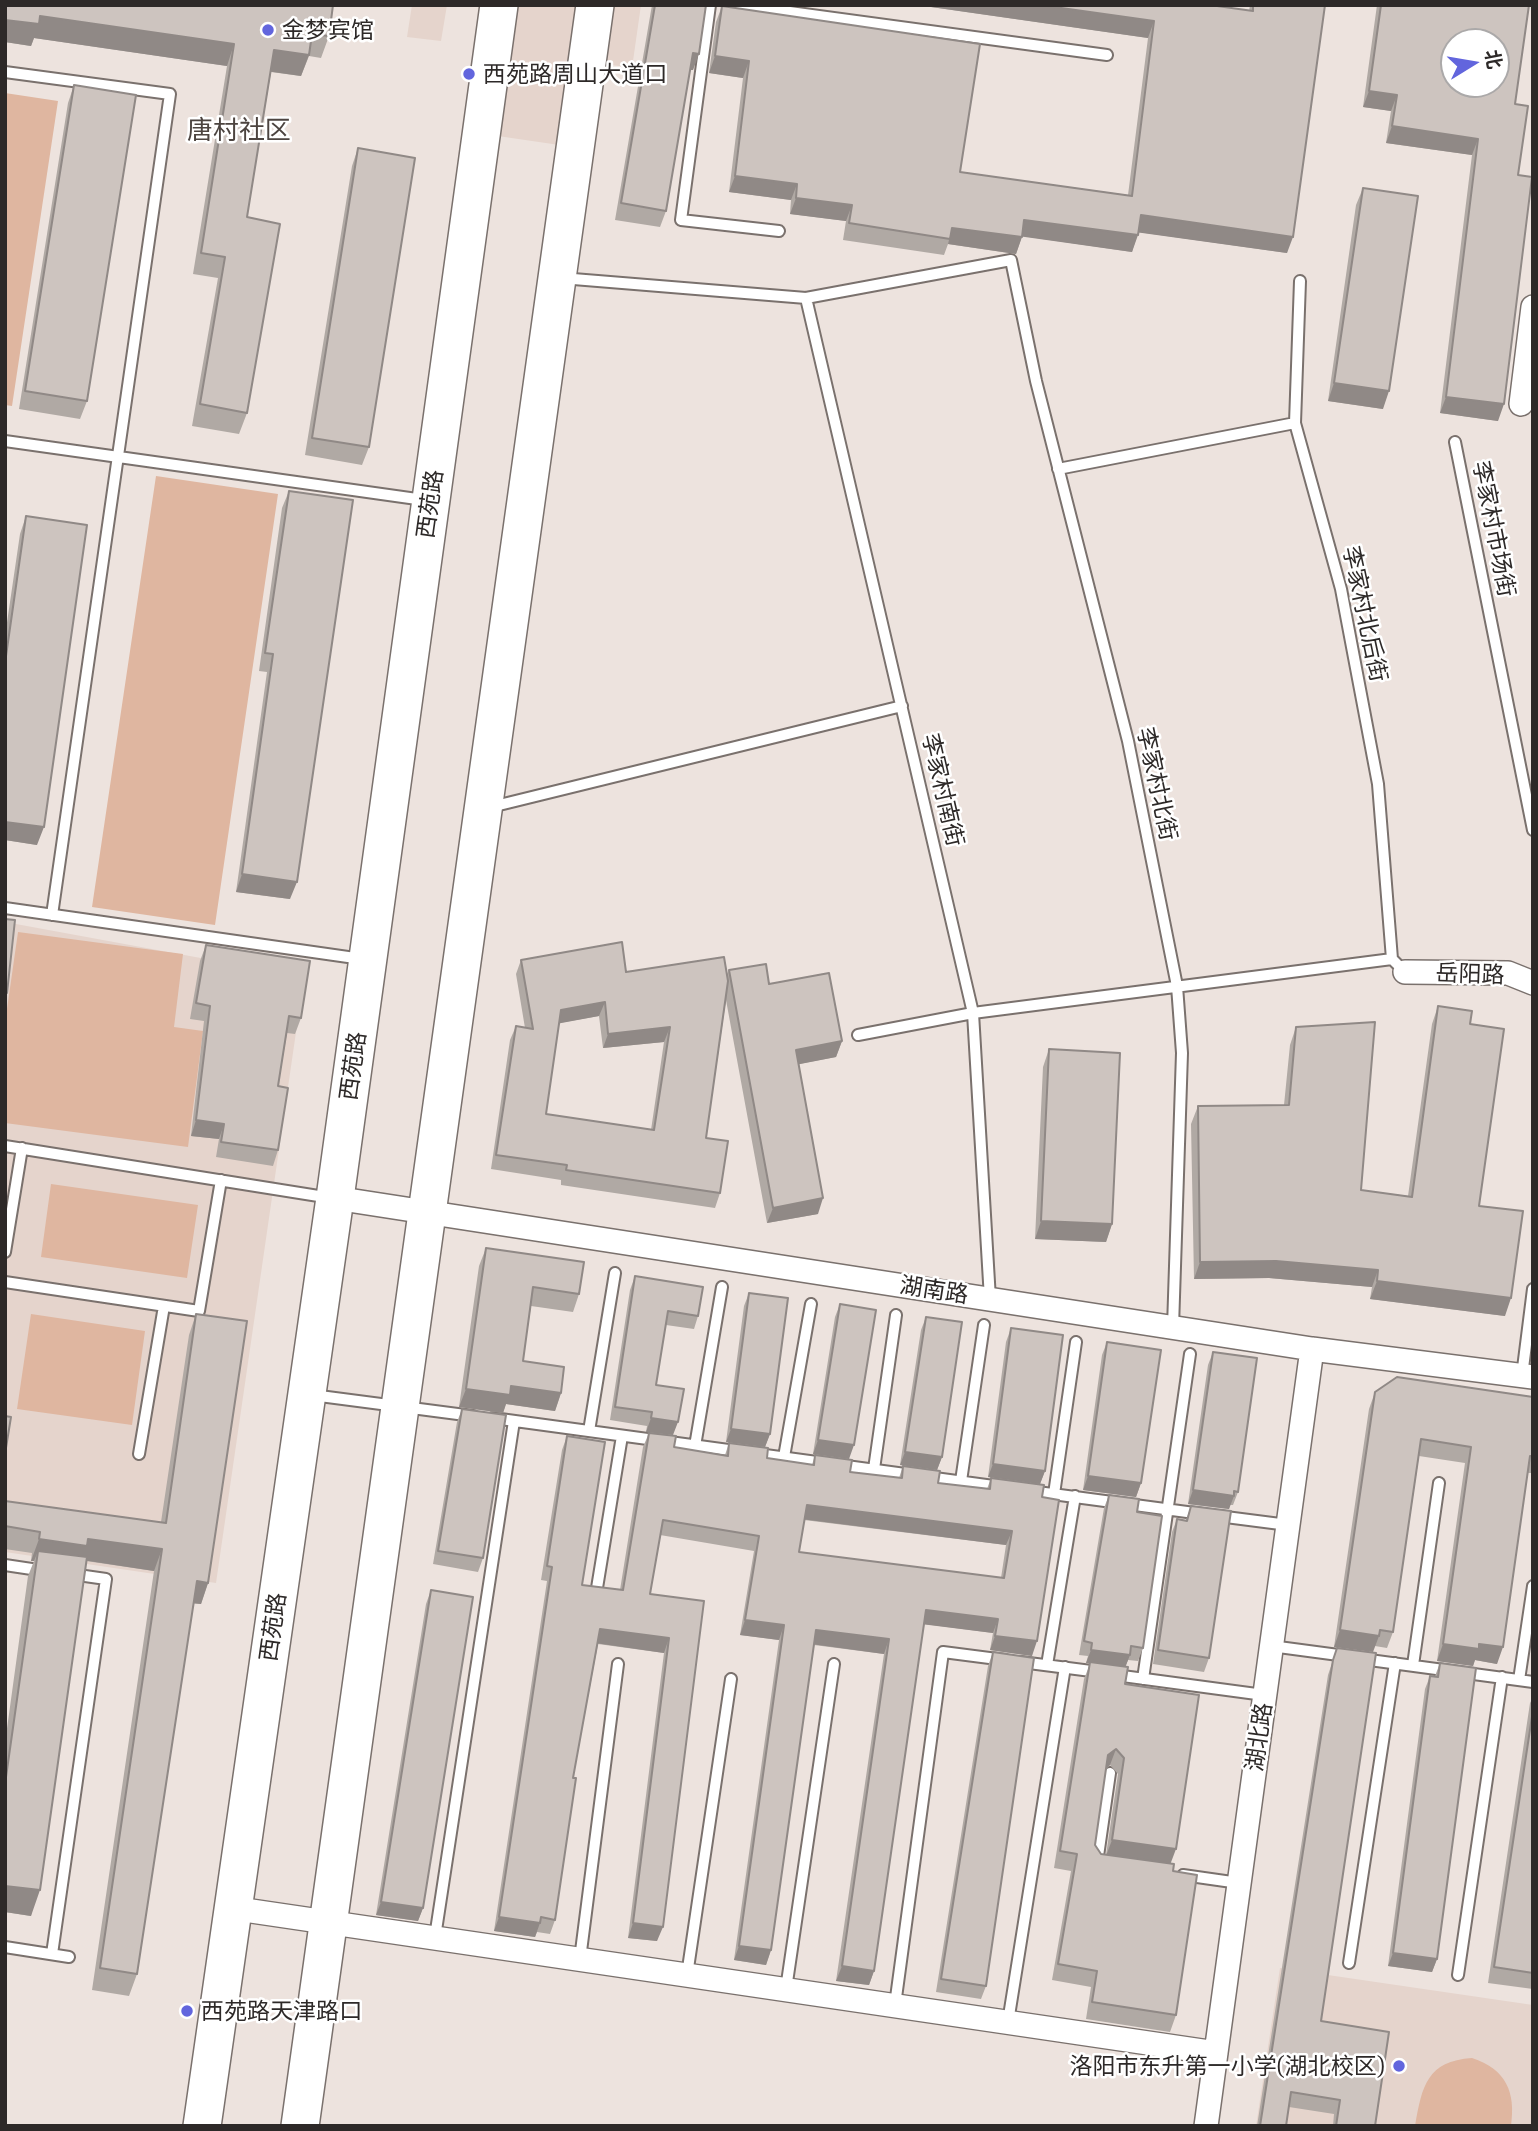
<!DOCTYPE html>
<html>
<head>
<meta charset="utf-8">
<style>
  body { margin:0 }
  #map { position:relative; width:1538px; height:2131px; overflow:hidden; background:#ede3de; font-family:"Exo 2","Noto Sans SC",sans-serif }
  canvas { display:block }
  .frame { position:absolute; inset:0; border:7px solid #2d2928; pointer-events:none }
  .north { position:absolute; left:1440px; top:28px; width:70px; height:70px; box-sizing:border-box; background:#fff; border:2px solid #aba9a9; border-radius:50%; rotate:79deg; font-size:19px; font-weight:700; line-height:28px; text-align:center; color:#2d2928 }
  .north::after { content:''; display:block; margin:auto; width:24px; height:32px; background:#6265dd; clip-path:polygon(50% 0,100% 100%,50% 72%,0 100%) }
</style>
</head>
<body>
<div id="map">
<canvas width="1538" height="2131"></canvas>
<div class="frame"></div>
<div class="north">北</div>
</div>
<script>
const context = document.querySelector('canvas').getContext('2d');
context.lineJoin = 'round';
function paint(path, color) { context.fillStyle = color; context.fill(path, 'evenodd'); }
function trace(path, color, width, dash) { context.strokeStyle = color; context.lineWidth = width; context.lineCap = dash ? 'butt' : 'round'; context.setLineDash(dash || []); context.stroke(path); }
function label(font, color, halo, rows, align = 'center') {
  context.font = font + ' "Exo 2","Noto Sans SC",sans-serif'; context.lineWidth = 5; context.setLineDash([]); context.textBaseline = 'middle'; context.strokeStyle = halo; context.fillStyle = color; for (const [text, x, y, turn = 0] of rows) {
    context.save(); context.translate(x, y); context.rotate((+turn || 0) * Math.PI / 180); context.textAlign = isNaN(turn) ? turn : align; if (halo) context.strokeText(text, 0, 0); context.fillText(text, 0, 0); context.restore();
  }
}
paint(new Path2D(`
  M412,5H447L441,41L407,37Z
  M510,5H594L573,147L491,135Z
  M607,5H641L632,68L599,63Z
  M5,922L304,977L216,1583L5,1552Z
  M1280,1968L1533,2005V2126H1256Z`), '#e5d4cc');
paint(new Path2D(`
  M5,93L58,101L12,406L5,405Z
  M156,476L278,494L215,925L92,907Z
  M18,932L183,954L174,1027L203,1031L188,1147L5,1123V1023Z
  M51,1184L198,1205L187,1278L41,1257Z
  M31,1314L145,1331L132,1425L17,1409Z
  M1472,2058C1506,2069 1516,2092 1511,2126H1415C1422,2086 1427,2061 1472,2058Z`), '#dfb6a0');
const lane = new Path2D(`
  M710,5L681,220L779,231
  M738,5L1107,55
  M5,72L170,94L52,915
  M561,278L806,298L1011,260L1036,381L1128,741L1177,986L1182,1053L1173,1327
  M1300,281L1295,423L1341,589L1378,784L1392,959
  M806,298L973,1013L990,1299
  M5,441L424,500
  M1455,442L1533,830
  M1058,469L1295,423
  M491,807L902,706
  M5,908L362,959
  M858,1035L973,1013L1392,959L1397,964
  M5,1146L331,1198
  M5,1252L22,1148
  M5,1282L199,1311L221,1180
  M1522,1376L1533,1289
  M312,1395L473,1416
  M493,1418L1001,1487
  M589,1431L615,1273
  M695,1446L722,1287
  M139,1454L164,1306
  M784,1457L811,1304
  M874,1469L896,1315
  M961,1481L984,1325
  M1030,1491L1202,1514
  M1054,1494L1076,1342
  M1218,1516L1288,1525
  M5,1565L45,1571
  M596,1594L622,1436
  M1271,1646L1346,1656
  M1362,1659L1533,1682
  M1021,1662L1099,1672
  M1047,1665L1075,1496
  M1413,1665L1439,1483
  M1115,1675L1264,1695
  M1143,1679L1190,1354
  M1519,1680L1533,1586
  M1097,1863L1110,1773
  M1183,1875L1239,1883
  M435,1937L514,1421
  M5,1947L69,1957
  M52,1954L106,1579L71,1574
  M580,1959L618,1664
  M1349,1963L1395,1663
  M687,1975L731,1679
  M1458,1975L1502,1677
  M786,1989L834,1664
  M895,2005L943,1652L1005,1660
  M1008,2022L1065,1667`);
const street = new Path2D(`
  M1521,404L1533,307
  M1405,972L1508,973L1533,983
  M335,1198L1312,1349L1533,1377
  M231,1908L1216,2053
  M1206,2126L1312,1349`);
const primary = new Path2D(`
  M202,2126L335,1198L499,5
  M300,2126L595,5`);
trace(lane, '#7a716d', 14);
trace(street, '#7a716d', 26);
trace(primary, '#7a716d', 40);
trace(lane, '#fff', 10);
trace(street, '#fff', 23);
trace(primary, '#fff', 37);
paint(new Path2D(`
  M5,5H333L329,36L321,58L309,56L301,76L271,72L247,217V413L239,434L192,426L218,278L193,274L227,66L34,38L31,46L5,42Z
  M652,5H706L693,70H690L666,211L660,227L615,220Z
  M917,5H1210L1249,11L1250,5H1325L1287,253L1138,232L1132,252L1022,236L1016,254L948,244L944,255L843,240L846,221L790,214L791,200L729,192L743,78L709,73L716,22L722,6L960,172L1128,195L1148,38Z
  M1377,5H1529L1515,104L1518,175L1498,421L1440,413L1472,155L1386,143L1391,111L1363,107Z
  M74,85L87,401L80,419L19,409L68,103Z
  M358,148L369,447L362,465L305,455L352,166Z
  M1363,188L1383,409L1328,401L1356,205Z
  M289,491L290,899L236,892L267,672L259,671L282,508Z
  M26,516L37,845L5,840V636L20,534Z
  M206,945L301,1018L295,1034L287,1033L278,1086V1150L273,1166L216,1157L219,1139L191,1136L204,1021L190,1019L200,961Z
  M521,960L626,972L727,974L729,970L769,984L842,1041L836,1057L799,1064L818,1214L767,1223L726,1000L706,1138L720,1193L715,1208L561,1185V1180L491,1169L510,1040L516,1026L525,1028L516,974ZM599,1016L603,1048L664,1042L651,1130L546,1114L559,1023Z
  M1438,1006L1470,1024L1479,1206L1505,1316L1370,1299L1372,1287L1269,1278L1194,1279L1191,1124L1198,1106L1284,1105L1290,1045L1296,1027L1361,1190L1408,1196L1432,1024Z
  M1049,1049L1112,1224L1106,1242L1035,1239L1043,1067Z
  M486,1248L579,1294L573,1312L531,1306L523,1361L561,1393L555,1411L506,1404L503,1413L459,1407L479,1266Z
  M635,1276L698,1316L694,1329L666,1325L656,1385L673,1435L646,1432L647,1426L610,1420L630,1290Z
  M749,1293L770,1434L765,1447L726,1442L744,1306Z
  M840,1304L849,1459L813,1454L835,1317Z
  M196,1314L208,1583L201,1604L193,1603L137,1974L129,1996L92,1990L154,1571L86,1561L31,1916L5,1912V1743L28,1576L34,1561H31L32,1553L5,1549V1501L161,1522L189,1335Z
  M926,1317L942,1457L937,1470L900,1465L921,1330Z
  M1011,1328L1045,1471L1040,1484L988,1477L1006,1342Z
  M1107,1342L1141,1483L1136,1497L1083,1490L1102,1355Z
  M1213,1352L1238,1492L1233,1505H1230L1229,1509L1188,1504L1208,1365Z
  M1375,1392L1533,1397V1467L1531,1473H1527L1497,1664L1475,1660L1473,1666L1437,1661L1465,1463L1419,1456L1393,1632L1387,1648L1375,1646L1334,1647L1369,1409Z
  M462,1409L483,1558L478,1572L433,1564L457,1422Z
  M649,1433L674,1447L725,1455L729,1443L767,1458L812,1465L815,1455L850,1472L899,1478L903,1466L938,1483L987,1489L991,1478L1042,1497L1032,1656L990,1650L993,1633L924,1624L874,1971L869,1985L836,1981L884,1654L814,1645L771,1950L766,1965L734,1960L779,1640L740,1635L754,1551L660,1535L650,1594L704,1601L657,1941L628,1938L664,1653L598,1644L573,1778L555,1920L550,1934L537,1932L535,1937L494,1931L547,1581L541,1580L562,1450L567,1436L582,1585L620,1590L643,1447ZM804,1520L1006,1545L1001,1578L799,1552Z
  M1109,1495L1137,1512L1143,1648L1138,1661L1128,1660L1125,1667V1684L1173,1871L1176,2015L1170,2032L1086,2019L1091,1987L1052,1980L1071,1871L1054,1868L1084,1679L1090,1664L1086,1663L1088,1656L1079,1655L1104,1508ZM1110,1765L1118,1774L1106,1855L1101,1854L1095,1845L1106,1769Z
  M1191,1506L1209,1658L1204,1672L1153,1664L1172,1532L1177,1519L1186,1520Z
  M431,1590L423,1908L418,1921L376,1915L426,1604Z
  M1337,1648L1321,2021L1375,2126H1333L1334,2114L1289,2107L1286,2126H1257L1328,1675Z
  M993,1652L986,1986L981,1999L936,1992L988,1666Z
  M1440,1663L1437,1959L1432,1972L1388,1966L1425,1689L1430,1676H1435Z
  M1533,1697V1989L1488,1983L1530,1703Z`), '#b0a9a4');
paint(new Path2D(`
  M917,5H1040L1154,21L1148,38Z
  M40,16L234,44L227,66L34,38L31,46L5,42V20Z
  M274,50L309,55L301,76L266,71Z
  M693,53L699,54L693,70H687Z
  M715,56L749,61L743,78L709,73Z
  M1369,91L1397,95L1391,111L1363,107Z
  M1392,126L1478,139L1472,155L1386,143Z
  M735,176L797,184L791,200L729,192Z
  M796,198L852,205L846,221L790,214Z
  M1141,215L1293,237L1287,253L1135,232Z
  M1024,220L1138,235L1132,252L1018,236Z
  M952,228L1022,237L1016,254L948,244Z
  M1334,383L1389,391L1383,409L1328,401Z
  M1446,397L1504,404L1498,421L1440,413Z
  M5,822L44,827L37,845L5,840Z
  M242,874L297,882L290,899L236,892Z
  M605,1002L599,1016L556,1024L561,1010Z
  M670,1027L664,1042L603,1048L608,1034Z
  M842,1041L836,1057L790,1066L796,1050Z
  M196,1120L224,1124L219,1139L191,1136Z
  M823,1198L818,1214L767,1223L773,1208Z
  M1041,1221L1112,1224L1106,1242L1035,1239Z
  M1276,1261L1378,1270L1372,1287L1269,1278L1194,1279L1200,1262Z
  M1377,1281L1511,1298L1505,1316L1370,1299Z
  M511,1386L561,1393L555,1411L506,1404L503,1413L459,1407L466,1389Z
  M651,1418L678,1422L673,1435L646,1432Z
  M731,1429L770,1434L765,1447L726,1442Z
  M818,1440L854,1445L849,1459L813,1454Z
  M905,1452L942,1457L937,1470L900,1465Z
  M993,1464L1045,1471L1040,1484L988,1477Z
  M1088,1476L1141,1483L1136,1497L1083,1490Z
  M1193,1490L1234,1496L1229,1509L1188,1504Z
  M807,1505L1012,1531L1006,1545L801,1519Z
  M39,1539H88L162,1549L154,1571L82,1560L38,1551L34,1561H31Z
  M197,1581L208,1583L201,1604L189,1603Z
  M926,1610L998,1619L993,1633L921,1624Z
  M745,1620L784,1625L779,1640L740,1635Z
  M600,1629L669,1638L664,1653L595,1643Z
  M816,1630L889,1639L884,1654L811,1644Z
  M1340,1630L1379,1636L1373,1652L1334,1647Z
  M995,1636L1037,1641L1032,1656L990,1650Z
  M1443,1644H1479L1503,1647L1497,1664L1475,1660L1473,1666L1437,1661Z
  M1091,1650L1130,1655L1125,1668L1086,1663Z
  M1116,1749L1110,1765L1102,1772L1108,1755Z
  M1112,1840L1176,1849L1170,1865L1106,1856Z
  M5,1886L40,1890L31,1916L5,1912Z
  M381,1902L423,1908L418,1921L376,1915Z
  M499,1917L540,1923L535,1937L494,1931Z
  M633,1923L663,1927L657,1941L628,1938Z
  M739,1946L771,1950L766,1965L734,1960Z
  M1393,1953L1437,1959L1432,1972L1388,1966Z
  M842,1966L874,1971L869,1985L836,1981Z`), '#908986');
const building = new Path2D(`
  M5,5H333L329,36L312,34L309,55L274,50L247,217L280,224L247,413L200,404L225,257L201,253L234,44L40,16L39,24L5,20Z
  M655,5H706L699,54L693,53L666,211L621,203Z
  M1040,5H1210L1253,11V5H1325L1293,237L1141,215L1138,235L1024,220L1022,237L952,228L950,239L849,223L852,205L796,198L797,184L735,176L749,61L715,56L722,6L980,44L960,172L1132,196L1154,21Z
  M1381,5H1529L1515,104L1528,106L1518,175L1532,177L1504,404L1446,397L1478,139L1392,126L1397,95L1369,91ZM1454,42H1496V84H1454Z
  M74,85L136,95L87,401L25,391Z
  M358,148L415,158L369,447L312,438Z
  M1363,188L1418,196L1389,391L1334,383Z
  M289,491L353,500L297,882L242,874L273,654L265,653Z
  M26,516L87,525L44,827L5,822V663Z
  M5,919L15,920L7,993L5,992Z
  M622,942L626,972L724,957L728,981L706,1138L728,1141L720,1193L566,1170L567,1165L496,1155L516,1026L533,1029L521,960ZM605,1002L608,1034L670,1027L654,1130L546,1114L561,1010Z
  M206,945L310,961L301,1018L289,1016L278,1086L288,1088L278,1150L221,1142L224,1124L196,1120L210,1006L196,1003Z
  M766,964L769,984L829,973L842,1041L796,1050L823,1198L773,1208L729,970Z
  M1438,1006L1472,1011L1470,1024L1504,1029L1479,1206L1523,1211L1511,1298L1377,1281L1378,1270L1276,1261L1200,1262L1198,1106L1289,1105L1296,1027L1375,1022L1361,1190L1412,1197Z
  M1049,1049L1120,1053L1112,1224L1041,1221Z
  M486,1248L584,1262L579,1294L533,1287L523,1361L564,1367L561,1393L511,1386L510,1395L466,1389Z
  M635,1276L703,1287L698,1316L668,1311L656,1385L684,1389L678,1422L651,1418L652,1412L615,1407Z
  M749,1293L788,1298L770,1434L731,1429Z
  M840,1304L876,1310L854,1445L818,1440Z
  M196,1314L247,1321L208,1583L197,1581L137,1974L100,1968L162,1549L88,1539L87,1546L39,1539L40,1532L5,1526V1501L166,1523Z
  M926,1317L962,1322L942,1457L905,1452Z
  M1011,1328L1063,1335L1045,1471L993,1464Z
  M1107,1342L1161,1350L1141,1483L1088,1476Z
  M1213,1352L1257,1358L1238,1492L1234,1491V1496L1193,1490Z
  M1397,1377L1533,1397V1456H1530L1503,1647L1479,1644V1649L1443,1644L1471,1447L1421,1439L1393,1632L1380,1630L1379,1636L1340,1630L1375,1392Z
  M462,1409L506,1415L483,1558L438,1551Z
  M5,1416L11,1417L5,1454Z
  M649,1433L676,1436L674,1447L728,1456L729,1443L768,1448L767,1458L814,1465L815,1455L852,1460L850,1472L902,1478L903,1466L940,1471L938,1483L990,1489L991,1478L1044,1485L1042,1497L1059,1500L1037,1641L995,1636L998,1619L926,1610L874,1971L842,1966L889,1639L816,1630L771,1950L739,1946L784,1625L745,1620L759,1536L663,1520L650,1594L704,1601L663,1927L633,1923L669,1638L600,1629L573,1778H576L555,1920L541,1917L540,1923L499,1917L552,1567L547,1566L567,1436L605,1442L582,1585L623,1590ZM807,1505L1012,1531L1004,1578L799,1552Z
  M1109,1495L1139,1499L1137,1512L1162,1516L1143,1648L1131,1646L1130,1655L1091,1650L1092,1643L1084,1641Z
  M1191,1506L1231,1511L1209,1658L1158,1650L1177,1519L1187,1521Z
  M38,1551L87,1557L40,1890L5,1886V1784Z
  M431,1590L473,1597L423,1908L381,1902Z
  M1337,1648L1376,1653L1321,2021L1389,2032L1375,2126H1336L1340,2100L1291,2092L1286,2126H1260L1333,1660Z
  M993,1652L1034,1658L986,1986L941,1979Z
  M1090,1662L1128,1667L1125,1684L1199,1695L1176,1849L1112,1840L1124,1758L1116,1749L1108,1755L1095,1845L1101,1854L1174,1864L1173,1871L1197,1875L1176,2015L1092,2002L1097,1971L1058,1964L1077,1854L1060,1851Z
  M1440,1663L1476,1668L1437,1959L1393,1953L1430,1676L1438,1677Z
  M1533,1710V1973L1494,1967Z`);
paint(building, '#cdc4bf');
trace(building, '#908986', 2);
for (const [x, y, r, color] of [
  [268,30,7,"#6265dd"],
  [469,74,7,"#6265dd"],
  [187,2011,7,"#6265dd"],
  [1399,2066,7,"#6265dd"]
]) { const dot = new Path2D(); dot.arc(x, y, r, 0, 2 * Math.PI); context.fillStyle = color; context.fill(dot); trace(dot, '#fff', 2.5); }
label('23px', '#2d2928', '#fff', [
  ["金梦宾馆",282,30],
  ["西苑路周山大道口",483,74],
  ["西苑路天津路口",201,2011],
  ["洛阳市东升第一小学(湖北校区)",1385,2066,"right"]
], 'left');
label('23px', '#2d2928', '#fff', [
  ["西苑路",430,504,-82],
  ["李家村市场街",1494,529,79],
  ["李家村北后街",1365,614,78],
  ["李家村北街",1157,784,78],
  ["李家村南街",943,790,77],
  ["岳阳路",1470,974,2],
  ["西苑路",353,1066,-82],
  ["湖南路",934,1290,9],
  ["西苑路",273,1627,-82],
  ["湖北路",1259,1737,-82]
]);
label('26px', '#4c4440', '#fff', [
  ["唐村社区",239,130]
]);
</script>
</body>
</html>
